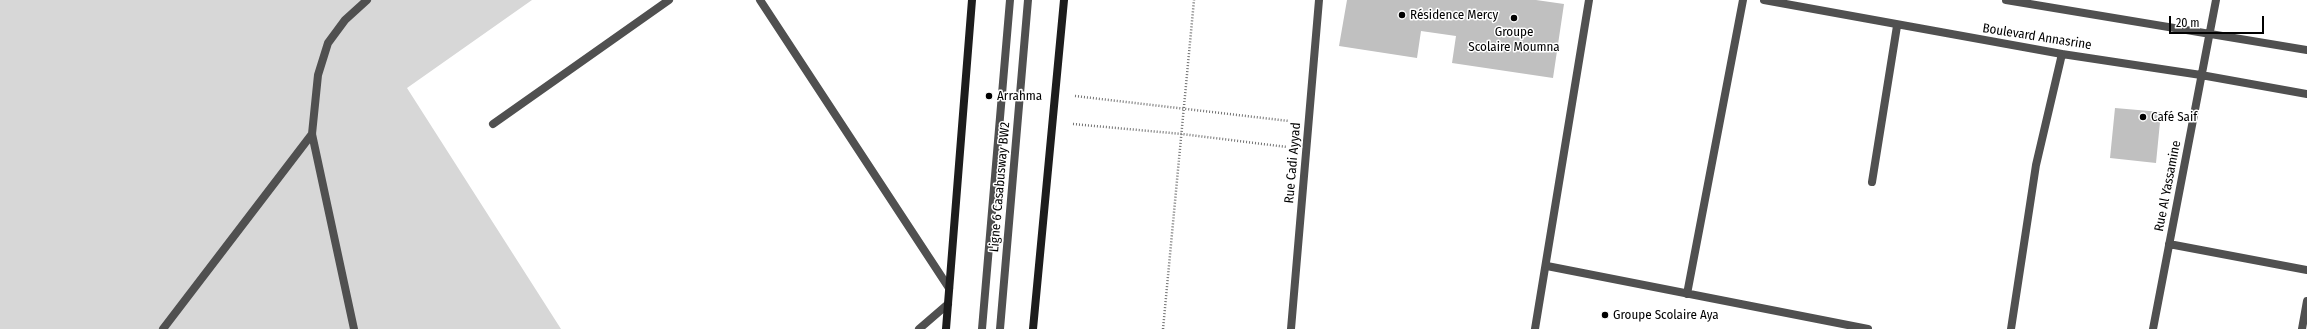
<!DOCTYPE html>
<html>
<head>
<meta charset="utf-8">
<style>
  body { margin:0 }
  #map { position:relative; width:2307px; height:329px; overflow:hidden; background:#fff; font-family:"Fira Sans Condensed",sans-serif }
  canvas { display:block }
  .scale { position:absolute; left:2169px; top:16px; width:95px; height:18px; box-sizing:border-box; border:2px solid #000; border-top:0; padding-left:5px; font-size:12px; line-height:14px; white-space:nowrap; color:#000; -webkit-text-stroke:3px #fff; paint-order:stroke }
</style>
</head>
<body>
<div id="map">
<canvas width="2307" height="329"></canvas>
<div class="scale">20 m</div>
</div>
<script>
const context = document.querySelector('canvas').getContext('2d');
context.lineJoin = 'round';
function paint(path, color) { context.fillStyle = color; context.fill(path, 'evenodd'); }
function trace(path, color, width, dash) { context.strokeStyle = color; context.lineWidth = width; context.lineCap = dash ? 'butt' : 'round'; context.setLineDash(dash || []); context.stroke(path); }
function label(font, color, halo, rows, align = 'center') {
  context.font = font + ' "Fira Sans Condensed",sans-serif'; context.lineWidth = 3; context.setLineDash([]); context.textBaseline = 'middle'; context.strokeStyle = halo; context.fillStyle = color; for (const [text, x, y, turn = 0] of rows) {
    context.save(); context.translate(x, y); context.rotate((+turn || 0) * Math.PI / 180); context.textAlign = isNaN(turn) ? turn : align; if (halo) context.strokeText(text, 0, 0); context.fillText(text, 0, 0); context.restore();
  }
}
paint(new Path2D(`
  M0,0H532L407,88L561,329H0Z`), '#d7d7d7');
paint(new Path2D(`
  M1347,0H1536L1564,4L1553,78L1452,63L1456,36L1421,31L1417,58L1339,46Z
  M2115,108L2161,112L2156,163L2110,158Z`), '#c0c0c0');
trace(new Path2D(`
  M1075,96L1289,121
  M1073,124L1182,134L1287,147
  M1163,329L1194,0`), '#727272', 2.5, [1, 2]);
trace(new Path2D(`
  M760,0L949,288
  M493,124L669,0
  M163,329L312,134
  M354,329L312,134L318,75L328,43L345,20L367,0
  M919,329L948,304
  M982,329L1010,0
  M1000,329L1028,0`), '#505050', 8);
trace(new Path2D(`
  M1764,0L2062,54L2201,75L2307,94
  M2006,0L2307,50
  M1872,182L1897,26
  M2169,244L2307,270
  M1547,266L1868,329
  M1687,294L1743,0
  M1291,329L1319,0
  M1535,329L1589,0
  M2011,329L2036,165L2062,54
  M2153,329L2216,0
  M2302,329L2307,301`), '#505050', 8);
trace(new Path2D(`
  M946,329L972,0
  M1033,329L1064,0`), '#1d1d1d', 8);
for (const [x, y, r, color] of [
  [1402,15,4,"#000"],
  [1514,18,4,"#000"],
  [989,96,4,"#000"],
  [2143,117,4,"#000"],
  [1605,315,4,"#000"]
]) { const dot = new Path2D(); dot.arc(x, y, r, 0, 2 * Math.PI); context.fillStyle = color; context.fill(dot); trace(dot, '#fff', 1.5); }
label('13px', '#000', '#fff', [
  ["Résidence Mercy",1410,15],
  ["Groupe",1514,32,"center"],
  ["Scolaire Moumna",1514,47,"center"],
  ["Arrahma",997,96],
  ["Café Saif",2151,117],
  ["Groupe Scolaire Aya",1613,315]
], 'left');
label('13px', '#000', '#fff', [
  ["Boulevard Annasrine",2037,37,9],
  ["Rue Cadi Ayyad",1293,163,-85],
  ["Rue Al Yassamine",2168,186,-79],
  ["Ligne 6 Casabusway BW2",1000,187,-85]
]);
</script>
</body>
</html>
